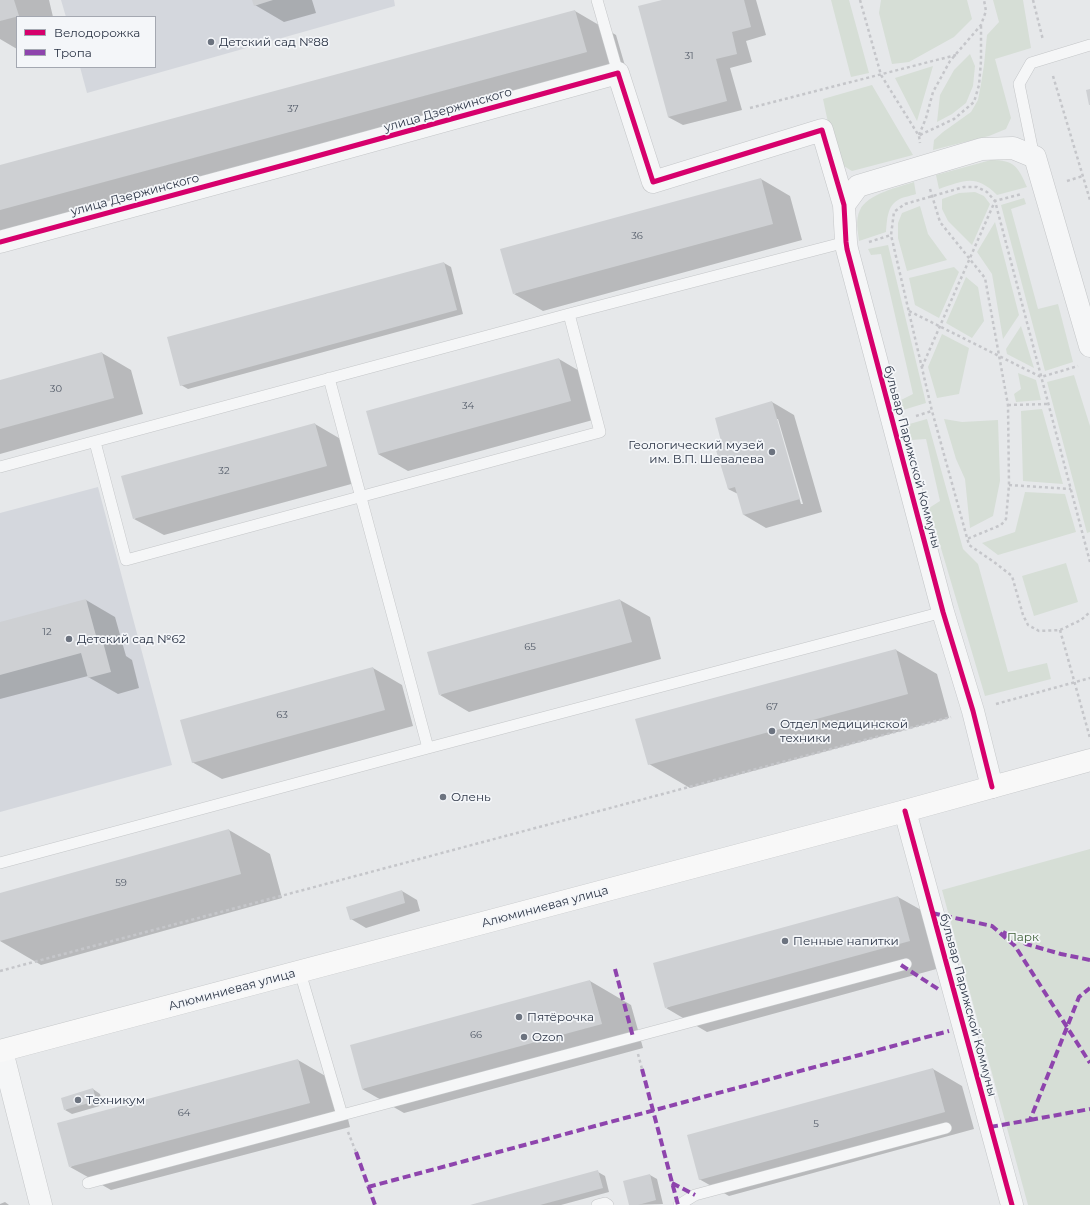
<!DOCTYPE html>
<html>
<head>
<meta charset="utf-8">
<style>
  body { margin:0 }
  #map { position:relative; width:1090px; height:1205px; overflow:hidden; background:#e6e8ea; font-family:Montserrat,sans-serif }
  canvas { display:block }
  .legend { position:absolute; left:16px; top:16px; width:140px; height:52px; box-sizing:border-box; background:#f4f6f9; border:1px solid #a4a8b1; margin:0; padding:5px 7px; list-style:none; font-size:12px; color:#2b3445 }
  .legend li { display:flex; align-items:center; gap:8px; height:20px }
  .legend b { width:20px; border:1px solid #a4a8b1 }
</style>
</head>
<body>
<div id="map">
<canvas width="1090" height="1205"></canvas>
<ul class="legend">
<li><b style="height:5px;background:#d6006c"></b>Велодорожка</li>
<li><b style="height:5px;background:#8e44ad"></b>Тропа</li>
</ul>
</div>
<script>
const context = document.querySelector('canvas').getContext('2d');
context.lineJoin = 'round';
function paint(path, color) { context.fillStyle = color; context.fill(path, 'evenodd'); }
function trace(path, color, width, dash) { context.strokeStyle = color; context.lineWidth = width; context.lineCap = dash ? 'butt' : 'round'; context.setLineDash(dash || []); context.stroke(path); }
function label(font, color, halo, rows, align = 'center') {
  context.font = font + ' Montserrat,sans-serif'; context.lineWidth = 3.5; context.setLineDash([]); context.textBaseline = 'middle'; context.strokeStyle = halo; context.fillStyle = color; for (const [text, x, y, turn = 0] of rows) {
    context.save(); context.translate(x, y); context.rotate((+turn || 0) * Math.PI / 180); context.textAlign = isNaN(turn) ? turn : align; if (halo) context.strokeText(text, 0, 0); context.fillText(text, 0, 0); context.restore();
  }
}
paint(new Path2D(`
  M61,0H394L395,6L87,93L80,67H155V17H66Z
  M98,487L172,765L0,812V513Z`), '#d4d7dd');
paint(new Path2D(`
  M831,0H849L869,73L851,77Z
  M881,0H967L972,19L954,37L909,62L892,64L879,13Z
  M993,0H1023L1031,48L995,59L1011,118L1006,129L989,136L933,150L934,140L943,132L971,112L978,100L981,84L984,65L987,35L999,22Z
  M970,54L975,66L973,86L966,103L952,114L937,122L940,95L954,70Z
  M933,66L917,121L895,78Z
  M872,85L913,155L852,171L842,165L834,151L823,99Z
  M991,160C1015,160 1018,167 1027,187L997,195C976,174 965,180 939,189L936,175Z
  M914,182L916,194C911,196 902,197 898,200C887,206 887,221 886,232L859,241C858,231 855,220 860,210C867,194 899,187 914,182Z
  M975,192L984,196L990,204L972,245L948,221L942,209V199L959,193Z
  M1024,198L1026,204L1011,209L1038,309L1058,304L1073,362L1045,371L1001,205Z
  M920,206L928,234L947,260L907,271L898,238V223L902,213Z
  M995,222L1019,315L1003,339L992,274L977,252Z
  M888,245L926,403L903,410L901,400L913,394L881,254L871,255L868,249Z
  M954,267L959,272L939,318L915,305L909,278Z
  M966,277L978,287L984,321L972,338L946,323Z
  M1021,326L1034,368L1007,354L1006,349Z
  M942,334L969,348L959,394L937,398L928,367Z
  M1018,373L1036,380L1041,400L1016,402L1014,394L1021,389Z
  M1074,375L1090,426V532L1087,533L1047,382Z
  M1042,409L1063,484L1023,481L1021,411Z
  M927,419L963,549L978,564L1008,672L1047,663L1051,679L985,696L929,508L940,501L926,439L911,440L906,425Z
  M944,419L962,422L998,420L1000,481L993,516L970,528L965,479L956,459Z
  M1025,492L1065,494L1076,532L998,555L982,543L1015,532Z
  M1066,563L1078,602L1034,616L1022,576Z
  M1090,849V1205H1028L942,890Z`), '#d6ded6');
paint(new Path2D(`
  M0,0H49L53,17H17V49L0,39Z
  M253,0H312L316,13L284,22L255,5Z
  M666,0H756L766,35L746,41L752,62L730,68L742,110L683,125L668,117Z
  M575,11L616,35L628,76L0,245V166Z
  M761,179L790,196L802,240L543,311L514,294Z
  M444,263L451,267L463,314L188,389L181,385Z
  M102,353L131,370L143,414L0,454V381Z
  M559,359L588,376L600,418L408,471L378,454Z
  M772,402L794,415L822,512L766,528L744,515L738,494L728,489L724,445ZM776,419H778L803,504H801Z
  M315,424L344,441L355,483L164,535L134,519Z
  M86,600L115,617L126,656L132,660L139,688L118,694L88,677V676L0,699V623Z
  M620,600L650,617L661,659L469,712L440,695Z
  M896,650L937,674L949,718L690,788L649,764Z
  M373,668L402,685L413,726L222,779L192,762Z
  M229,830L270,854L282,898L41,965L0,941V894Z
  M402,891L417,900L420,911L366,928L351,919Z
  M898,897L939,920L951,965L707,1032L666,1008Z
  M590,981L631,1005L643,1048L404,1113L362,1089Z
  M298,1060L339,1084L350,1127L111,1190L70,1167Z
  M933,1069L962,1086L974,1129L729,1196L699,1179Z
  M93,1089L100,1094L103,1105L72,1114L65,1110Z
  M598,1172L605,1176L609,1192L561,1205H472Z
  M650,1175L657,1179L663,1204L630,1205Z
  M5,1202L9,1205H0V1204Z`), '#0003');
paint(new Path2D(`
  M0,0H14L19,16L0,21Z
  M252,0H273L254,6Z
  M662,0H744L751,27L732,32L737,54L716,59L727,101L668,117L638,6Z
  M575,10L587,52L0,210V165Z
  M1090,89V105H1089L1086,90Z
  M761,178L773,224L513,294L500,249Z
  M444,262L457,310L180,386L167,337Z
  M102,352L114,398L0,429V380Z
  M559,358L571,401L378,454L366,411Z
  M772,401L800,499L743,515L735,487L728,489L715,447L722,445L715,418Z
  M315,423L327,466L133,519L121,476Z
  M86,599L98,643L103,642L111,672L88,678L81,653L0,675V622Z
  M620,599L632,642L439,695L427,652Z
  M896,649L908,694L648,765L635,719Z
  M373,667L385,710L192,763L180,720Z
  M229,829L241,874L0,941V893Z
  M402,890L405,903L350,920L346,907Z
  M898,896L910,941L665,1008L653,963Z
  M590,980L602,1024L362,1089L350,1045Z
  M298,1059L310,1103L69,1167L57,1123Z
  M933,1068L945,1112L699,1180L687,1135Z
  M93,1088L96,1101L64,1110L61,1098Z
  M598,1170L603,1188L540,1205H470Z
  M650,1174L656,1200L638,1205H629L623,1181Z`), '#ced0d3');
const service = new Path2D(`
  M597,0L618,73
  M1034,157L1019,84L1031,63L1090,45
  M329,378L428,748
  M95,442L126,560L600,432L569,314
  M0,467L569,314L846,242
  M0,863L428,748L943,612
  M300,972L342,1115
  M88,1183L906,964
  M597,1205L605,1203L608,1205
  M679,1205L695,1195L946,1128`);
const minor = new Path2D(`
  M844,205L858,186L982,149L1013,148L1035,157L1090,346
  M0,242L299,161L618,73L653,182L822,130L844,205L846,242L847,249L943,612L973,711L992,787
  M905,811L1012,1205
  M2,1051L41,1205`);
const secondary = new Path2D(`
  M0,1051L905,811L1090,760`);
trace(service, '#c4c6c8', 12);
trace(minor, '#c4c6c8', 23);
trace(secondary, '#c4c6c8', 23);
trace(new Path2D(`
  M860,0L881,75L919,136L920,143
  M1033,0L1043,40
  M1053,76L1090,200
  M750,108L956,55
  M919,135L926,118L933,92L950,61L981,25L986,11L984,0
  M920,135L954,119L974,102L979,85L981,61V26
  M1067,181L1083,176
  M930,189L940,222L985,278L1008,405L1009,485L1006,519L1001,525L967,539
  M869,242L891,235
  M909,311L1041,377L1078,366
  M922,367L995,201L1022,194
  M1008,405L1049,404
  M916,416L932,411
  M1009,485L1071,489
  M1090,562L995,201L987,192L977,187H964L905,204L894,212L891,235L932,411L969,545L994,562L1012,576L1023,615L1028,625L1039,631L1060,630L1081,620L1090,612
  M1060,630L1090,738
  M996,704L1090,678
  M0,971L951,717
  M638,1054L642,1069
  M348,1132L356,1152`), '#c5c6ca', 2.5, [3, 3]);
trace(service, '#f5f6f7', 11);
trace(minor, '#f5f6f7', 22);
trace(secondary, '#f8f8f8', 22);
trace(new Path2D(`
  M932,913L992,926L1015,946L1090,1063
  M1003,932L1026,944L1061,954L1090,960
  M901,965L938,989
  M615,969L633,1037
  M642,1069L678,1205
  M1030,1120L1090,1109
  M990,1127L1030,1120L1079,997L1090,988
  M356,1152L375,1205
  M672,1183L695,1195
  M368,1187L949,1031`), '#8e44ad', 4, [8, 4]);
trace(new Path2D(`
  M0,242L299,161L618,73L653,182L822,130L844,205L846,242L847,249L943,612L973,711L992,787
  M905,811L1012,1205`), '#d6006c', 5);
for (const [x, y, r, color] of [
  [211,42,4,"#6c737f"],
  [772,452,4,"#6c737f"],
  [69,639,4,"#6c737f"],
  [772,731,4,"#6c737f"],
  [443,797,4,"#6c737f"],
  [785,941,4,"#6c737f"],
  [519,1017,4,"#6c737f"],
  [524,1037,4,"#6c737f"],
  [78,1100,4,"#6c737f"]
]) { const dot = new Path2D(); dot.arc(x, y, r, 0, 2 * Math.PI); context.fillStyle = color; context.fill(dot); trace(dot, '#f4f6f9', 1.5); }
label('10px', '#545c69', null, [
  ["31",689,56],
  ["37",293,109],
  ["36",637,236],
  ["30",56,389],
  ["34",468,406],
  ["32",224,471],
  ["12",47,632],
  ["65",530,647],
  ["67",772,707],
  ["63",282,715],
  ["59",121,883],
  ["66",476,1035],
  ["64",184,1113],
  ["5",816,1124]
]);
label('12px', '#2b3445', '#f4f6f9', [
  ["Детский сад №88",219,42],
  ["Геологический музей",764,445,"right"],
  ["им. В.П. Шевалева",764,459,"right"],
  ["Детский сад №62",77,639],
  ["Отдел медицинской",780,724],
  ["техники",780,738],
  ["Олень",451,797],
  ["Пенные напитки",793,941],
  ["Пятёрочка",527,1017],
  ["Ozon",532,1037],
  ["Техникум",86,1100]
], 'left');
label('12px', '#2b3445', '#f4f6f9', [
  ["улица Дзержинского",448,110,-16],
  ["улица Дзержинского",135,195,-15],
  ["бульвар Парижской Коммуны",912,457,75],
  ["Алюминиевая улица",545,907,-15],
  ["Алюминиевая улица",232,990,-15],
  ["бульвар Парижской Коммуны",968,1005,75]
]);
label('12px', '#3f6138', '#f4f6f9', [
  ["Парк",1023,937]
]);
</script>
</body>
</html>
